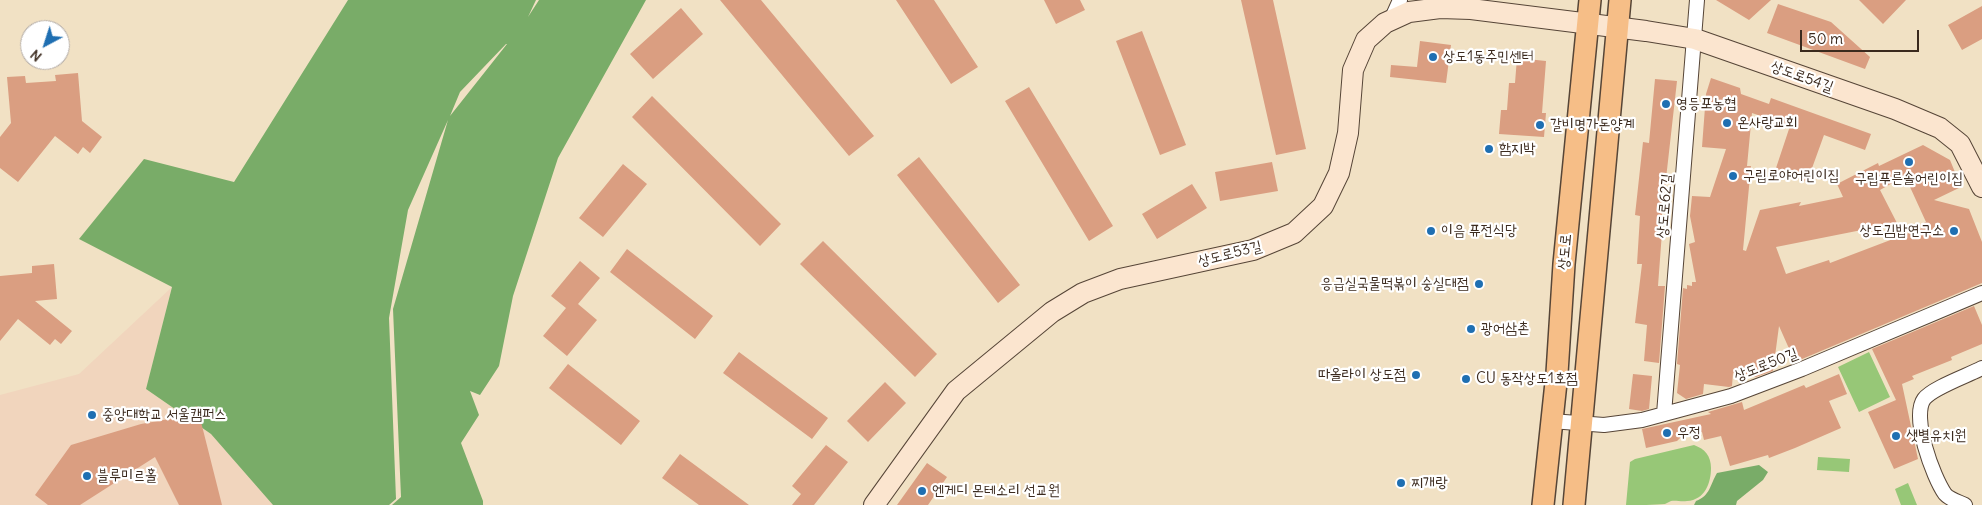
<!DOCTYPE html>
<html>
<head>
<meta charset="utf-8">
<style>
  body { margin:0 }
  #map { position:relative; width:1982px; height:505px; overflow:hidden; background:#f1e1c4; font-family:Delius,sans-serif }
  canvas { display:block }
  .north { position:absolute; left:20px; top:20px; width:50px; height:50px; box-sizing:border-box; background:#fff; border:1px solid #b1aaa5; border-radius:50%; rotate:220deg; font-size:14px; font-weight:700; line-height:20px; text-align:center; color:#3b2a1e }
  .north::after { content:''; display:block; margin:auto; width:18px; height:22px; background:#1f6fb2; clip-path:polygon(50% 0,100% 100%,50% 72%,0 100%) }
  .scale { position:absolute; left:1800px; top:30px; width:119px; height:22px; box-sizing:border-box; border:2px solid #3b2a1e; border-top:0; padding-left:6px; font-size:15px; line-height:18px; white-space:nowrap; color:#3b2a1e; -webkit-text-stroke:4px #fff; paint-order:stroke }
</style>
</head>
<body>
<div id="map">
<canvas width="1982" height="505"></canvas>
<div class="north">N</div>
<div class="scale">50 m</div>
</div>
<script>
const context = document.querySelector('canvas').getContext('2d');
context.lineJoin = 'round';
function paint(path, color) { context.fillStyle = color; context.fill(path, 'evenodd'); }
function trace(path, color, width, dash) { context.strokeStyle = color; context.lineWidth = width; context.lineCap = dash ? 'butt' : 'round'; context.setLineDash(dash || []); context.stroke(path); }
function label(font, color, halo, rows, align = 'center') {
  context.font = font + ' Delius,"Poor Story",sans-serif'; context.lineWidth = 4.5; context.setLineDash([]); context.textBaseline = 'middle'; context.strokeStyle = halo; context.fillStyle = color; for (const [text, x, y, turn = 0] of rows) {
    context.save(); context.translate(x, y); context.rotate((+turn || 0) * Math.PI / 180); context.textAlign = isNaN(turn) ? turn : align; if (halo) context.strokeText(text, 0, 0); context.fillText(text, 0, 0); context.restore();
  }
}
paint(new Path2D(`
  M172,287L146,389L211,434L273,505H0V395L79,374Z`), '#f1d5bd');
paint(new Path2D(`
  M1869,352L1890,397L1859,412L1838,367Z
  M1694,445C1705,449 1711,456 1711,468C1711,483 1705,500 1687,501C1681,502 1676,500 1671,501C1669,502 1667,503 1665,504C1657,505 1635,505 1626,505L1630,462L1635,459Z
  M1818,457L1850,459L1849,472L1817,470Z
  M1908,483L1917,505H1901L1895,489Z`), '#97c777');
paint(new Path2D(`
  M348,0H536L528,17L539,0H646L558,158L513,296L499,366L480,395L470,391L479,415L461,443L483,501V505H392L401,497L393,309L448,120L408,210L389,318L396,499L389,505H273L211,434L146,389L172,287L79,239L144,159L234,182ZM506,44H507L450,116L460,92Z
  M1759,465L1768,472L1763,480L1737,501L1736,505H1694L1696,501C1710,496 1710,485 1717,473Z`), '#79ac68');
paint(new Path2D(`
  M720,0H761L874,136L849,156Z
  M896,0H934L978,67L951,84Z
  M1044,0H1080L1085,10L1056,24Z
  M1241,0H1273L1306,149L1276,155Z
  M1716,0H1771L1749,20Z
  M1859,0H1906L1883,24Z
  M1778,4L1831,22L1870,57L1865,69L1767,33Z
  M1982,6V39L1962,50L1948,25Z
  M681,8L703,34L653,79L630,54Z
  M1142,31L1186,145L1160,155L1116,41Z
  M1420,41L1451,45L1446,83L1390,77L1391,65L1417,67Z
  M1517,58L1546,61L1542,113H1546L1544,137L1499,134L1501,110H1507L1509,83H1515Z
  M78,73L82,121L102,137L90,153L83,147L78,154L55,136L18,182L0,168V137L11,123L7,77L25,76L26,83L56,81L55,75Z
  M1711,78L1740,88L1741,94L1769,104L1771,98L1871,134L1865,150L1824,135L1807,182L1775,171L1790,126L1752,113L1747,166H1751L1743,250L1746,251L1760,210L1801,202L1799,206L1843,197L1837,184L1878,163L1879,166L1923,145L1950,160L1961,187L1934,200L1969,209L1982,242V283L1795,362L1779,326L1773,371L1756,377L1733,373L1732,386L1729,387L1704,384L1703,394L1686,399L1677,393L1680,365L1677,364L1683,288L1687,289V285L1692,286V282H1696L1689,244L1695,242L1690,216L1692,196L1710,197L1726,149L1702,147L1706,94ZM1905,176L1926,222L1921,224L1922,228L1830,263L1829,260L1786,274L1776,247L1897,223L1880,190Z
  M1655,79L1677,81L1660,232H1662L1658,286H1665L1659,363L1644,361L1647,325L1635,323L1642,264H1637L1640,216L1635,215L1643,142L1649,143Z
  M1029,87L1113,226L1089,241L1005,101Z
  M652,96L781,224L760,246L632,117Z
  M919,157L1020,285L998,303L897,175Z
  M1272,162L1278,191L1220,201L1215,172Z
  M623,164L647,184L603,237L579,218Z
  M1192,184L1207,208L1157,239L1142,214Z
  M823,241L937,354L915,377L800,264Z
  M627,249L713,316L695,339L610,272Z
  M580,261L600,278L578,304L597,320L567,356L543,336L566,308L551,296Z
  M54,264L57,299L35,301L72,331L61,344L55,339L50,345L18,319L0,341V276L32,273V266Z
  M1974,306L1982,325V344L1951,357L1952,360L1912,376L1914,379L1902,384L1918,459L1894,469L1868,412L1896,400L1872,349Z
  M739,352L828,418L812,439L723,373Z
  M568,364L640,421L621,445L549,388Z
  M1633,374L1652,376L1649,409L1642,411L1629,409Z
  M1839,374L1847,394L1829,401L1841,428L1795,448L1769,458L1768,455L1730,466L1721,436L1704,440L1702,432L1682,436L1677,441L1646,448L1642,429L1711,414L1708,412L1742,402L1744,410L1804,385L1806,388Z
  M885,382L906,403L868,442L847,421Z
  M197,406L222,505H179L155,457L80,505H48L35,495L71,445L141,424L169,419Z
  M826,445L848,462L814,505H792L801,494L792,486Z
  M680,454L749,505H699L662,478Z
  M927,463L947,477L928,505H897Z`), '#da9e81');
const street = new Path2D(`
  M1391,20L1400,0
  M1664,414L1697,0
  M1551,421L1604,425L1642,420L1731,396L1802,369L1982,293
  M1965,505C1959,502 1949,499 1945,494C1933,477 1911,417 1924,399C1932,388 1969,375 1982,368`);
const secondary = new Path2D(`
  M874,505L956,391L1052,312L1083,293L1120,279L1253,250L1294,233L1323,206L1339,173L1348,133L1353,70L1366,40L1385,23L1409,12L1440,8L1471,9L1646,31L1695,39L1895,109L1940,128L1960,144L1982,187`);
const primary = new Path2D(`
  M1543,505L1557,373L1564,264L1590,0
  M1574,505L1620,0`);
trace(street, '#564537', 16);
trace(secondary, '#564537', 22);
trace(primary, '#564537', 24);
trace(street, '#fff', 14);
trace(secondary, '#fbe5cf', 20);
trace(primary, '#f6be87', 21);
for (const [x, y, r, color] of [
  [1433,57,5,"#1f6fb2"],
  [1666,104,5,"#1f6fb2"],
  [1727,123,5,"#1f6fb2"],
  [1540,125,5,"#1f6fb2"],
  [1489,149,5,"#1f6fb2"],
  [1909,162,5,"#1f6fb2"],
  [1733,176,5,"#1f6fb2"],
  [1431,231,5,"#1f6fb2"],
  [1954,231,5,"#1f6fb2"],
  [1479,284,5,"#1f6fb2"],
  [1471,329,5,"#1f6fb2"],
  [1416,375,5,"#1f6fb2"],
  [1466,379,5,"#1f6fb2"],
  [92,415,5,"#1f6fb2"],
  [1667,433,5,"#1f6fb2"],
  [1896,436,5,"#1f6fb2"],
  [87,476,5,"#1f6fb2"],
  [1401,483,5,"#1f6fb2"],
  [922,491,5,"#1f6fb2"]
]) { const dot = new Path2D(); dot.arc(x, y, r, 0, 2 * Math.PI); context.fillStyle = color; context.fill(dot); trace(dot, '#fff', 2); }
label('15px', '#3b2a1e', '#fff', [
  ["상도1동주민센터",1443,57],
  ["영등포농협",1676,104],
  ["온사랑교회",1737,123],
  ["갈비명가돈양계",1550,125],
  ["함지박",1499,149],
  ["구립로야어린이집",1743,176],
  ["구립푸른솔어린이집",1909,179,"center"],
  ["이음 퓨전식당",1441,231],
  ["상도김밥연구소",1944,231,"right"],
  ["응급실국물떡볶이 숭실대점",1469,284,"right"],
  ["광어삼촌",1481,329],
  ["따올라이 상도점",1406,375,"right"],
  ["CU 동작상도1호점",1476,379],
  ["중앙대학교 서울캠퍼스",102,415],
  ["우정",1677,433],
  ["샛별유치원",1906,436],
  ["블루미르홀",97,476],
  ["찌개랑",1411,483],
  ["엔게디 몬테소리 선교원",932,491]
], 'left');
label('15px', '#3b2a1e', '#fff', [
  ["상도로54길",1802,77,20],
  ["상도로62길",1665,206,-85],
  ["상도로",1565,252,-85],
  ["상도로53길",1230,254,-14],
  ["상도로50길",1766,365,-21]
]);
</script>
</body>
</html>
